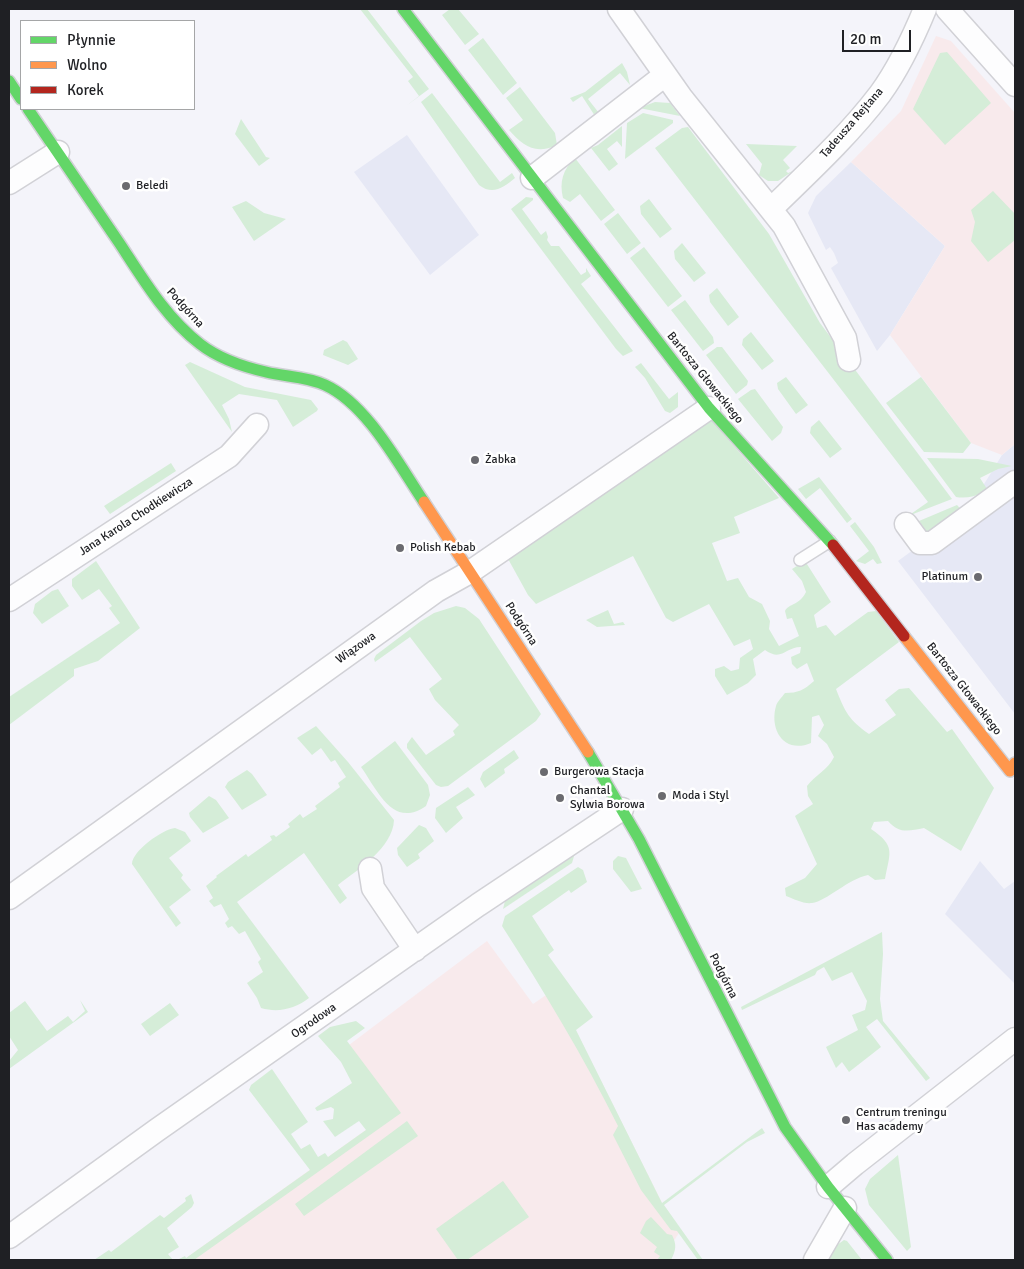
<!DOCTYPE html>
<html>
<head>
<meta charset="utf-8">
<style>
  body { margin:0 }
  #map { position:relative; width:1024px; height:1269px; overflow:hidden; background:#f4f4fa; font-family:Signika,sans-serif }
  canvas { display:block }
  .frame { position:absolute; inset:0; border:10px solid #1f2024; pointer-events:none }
  .legend { position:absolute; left:20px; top:20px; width:175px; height:90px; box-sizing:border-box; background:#fff; border:1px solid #a5a6a7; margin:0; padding:6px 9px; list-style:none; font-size:15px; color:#1f2024 }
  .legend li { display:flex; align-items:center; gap:10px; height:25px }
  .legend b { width:25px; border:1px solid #a5a6a7 }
  .scale { position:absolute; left:842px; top:30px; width:69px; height:22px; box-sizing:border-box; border:2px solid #1f2024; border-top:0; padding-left:6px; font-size:15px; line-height:18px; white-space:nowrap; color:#1f2024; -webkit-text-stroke:4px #fff; paint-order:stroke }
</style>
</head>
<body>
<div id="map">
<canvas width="1024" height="1269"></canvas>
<div class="frame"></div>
<ul class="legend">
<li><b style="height:6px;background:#63d668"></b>Płynnie</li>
<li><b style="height:6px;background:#ff974d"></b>Wolno</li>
<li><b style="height:6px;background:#b3261e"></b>Korek</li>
</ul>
<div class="scale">20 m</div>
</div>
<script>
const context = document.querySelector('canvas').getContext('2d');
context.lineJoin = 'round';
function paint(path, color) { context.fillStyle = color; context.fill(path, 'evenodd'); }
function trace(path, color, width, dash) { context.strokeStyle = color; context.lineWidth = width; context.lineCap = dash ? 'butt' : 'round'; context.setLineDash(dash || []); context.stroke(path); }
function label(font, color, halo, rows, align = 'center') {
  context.font = font + ' Signika,sans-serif'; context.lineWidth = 5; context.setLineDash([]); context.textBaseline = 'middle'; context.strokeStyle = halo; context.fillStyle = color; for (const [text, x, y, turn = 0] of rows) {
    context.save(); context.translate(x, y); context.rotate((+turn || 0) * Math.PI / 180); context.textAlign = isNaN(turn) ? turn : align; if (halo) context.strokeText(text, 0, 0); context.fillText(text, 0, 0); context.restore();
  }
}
paint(new Path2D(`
  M407,135L479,235L430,275L354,172Z
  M851,162L945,246L890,335L877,351L831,268L838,263L834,253L830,247L826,250L808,213L816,196Z
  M1015,444V714L898,561L968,510L1002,455Z
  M980,861L1004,889L1015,881V984L945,914Z`), '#e6e8f5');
paint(new Path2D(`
  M936,36L951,41L1015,113V444L1002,455L971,443L890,335L945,246L851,162L901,111Z
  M487,941L533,1004L555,989L662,1203L681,1230L661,1260H187L186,1258L391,1112L345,1048Z`), '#f8eaec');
paint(new Path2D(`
  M360,9H367L429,89L406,106L419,96L408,81L413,77Z
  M450,9H458L479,34L465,45L442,15Z
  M483,38L517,83L503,95L468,50Z
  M947,52L991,103L945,145L913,109L940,53Z
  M622,63L627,72L630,85L620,73L588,99L599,113L595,116L582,96L573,102L570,98L585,92Z
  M520,87L555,133L557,145C535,155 523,146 509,130L523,120L506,98Z
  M432,93L500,182L512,173L515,178C504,187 493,196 479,185L421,102Z
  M655,102L670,103L680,116L639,108Z
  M643,113L673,120V123L625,159L627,123Z
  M241,119L266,157L270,158L259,166L235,134Z
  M622,126V147L617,141L607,149L618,164L609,171L591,148L598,145Z
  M688,127L769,234L820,323L952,499L908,516L928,502L655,148L682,128Z
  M746,144L797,146L783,160L790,168L786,171L788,173L793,171L778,181H768L759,175L762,164Z
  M575,158L615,210L601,221L580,194L570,202L563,198C559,182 563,169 575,158Z
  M993,191L1015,214V240L988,262L971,241L975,222L971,210Z
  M526,197L533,198V200L522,209L541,235L546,231L548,237L547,240L551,246H559L581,275L586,272V268L591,276L581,284L633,351L623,356L616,349L511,209Z
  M649,199L672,229L660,238L641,214L640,206Z
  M246,201L264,213L286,219L254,241L232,207Z
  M618,213L641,243L627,254L604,224Z
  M682,243L706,273L694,282L675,259L674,251Z
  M644,247L682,296L668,307L630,258Z
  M717,288L739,317L728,326L710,302L709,295Z
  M685,300L713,337L714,343L703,351L671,310Z
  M751,332L774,361L762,370L742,345L743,339Z
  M343,340L347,342L358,359L348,365L323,355L324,350Z
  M717,347H722L748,381L747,385L736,394L706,355Z
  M190,362L245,387L311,400L318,409L317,411L293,427L277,400L239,394L222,405L229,419L232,432L185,365Z
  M641,363L669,399L678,392V407L670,413L665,411L645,378L635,367Z
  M786,377L808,405L796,414L778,389L777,383Z
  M921,377L971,443L963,453L924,452L886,403Z
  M755,389L783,427L781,433L772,441L738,399L751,390Z
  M707,415L779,498L734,517L740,533L712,543L727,581L738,578L749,597L762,604L770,621L769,629L779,646L799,636L792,618L787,619L785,611C789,603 799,606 806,592L802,581L792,569L805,561L831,602L814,615L817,628L826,625L835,636L868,612L876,611L899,642L836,689C845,712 849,720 869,734L896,715L885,700L899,689L909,688L947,732L952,729L994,788L961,851L924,828C909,831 899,834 888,821L874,822L871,829C896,846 890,852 885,879L875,880L868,875C848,879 827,901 812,903C803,904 794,899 786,896L785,888L805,878L817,864L795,816L813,804L808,796L807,786C815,775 828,770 834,757L827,744L818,736L824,725L819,715L812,717L811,743C785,754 769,731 776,706C777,702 782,697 785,693C798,693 804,690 814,681L807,663L797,669L792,664L791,657L800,653L801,647C785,647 782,662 765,650L753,659L756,675L748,683L727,695L715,676V669L724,666L731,671L739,669L740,658L753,649L750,639L734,646L709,604L673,622L666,618L633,556L536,604L528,595L507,557Z
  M819,420L842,449L830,458L810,433L811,427Z
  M927,458L978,459L1012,466L998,469L980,478L987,489L1001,480C989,491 973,500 956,497Z
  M171,463L176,471L110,514L104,506Z
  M819,477L852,519L847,523L820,488L806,499L798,489Z
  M957,505L966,515L932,539L919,521Z
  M855,522L874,547L882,563L877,564L873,559L865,564L856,561L869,551L850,526Z
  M96,561L140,628L98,661L74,669V676L9,725V697L120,623L109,608L112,606L99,589L82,600L72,586V579Z
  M58,589L69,606L42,624L33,613L35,604L52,591Z
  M456,606L465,608L479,619L541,714L536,721L448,786L441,787L436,785L407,748V744L412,737L426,755L455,735L453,731L459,725L435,700L429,689L442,679L410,637L375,662L374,659L376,655L421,621L434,613Z
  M608,610L614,624L623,622L625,625L597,627L586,620Z
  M316,726L348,762L394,820C393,848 357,870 338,885L347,898L340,904L304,853L237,902L309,998C295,1009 278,1013 261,1008L257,998L247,983L263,972L258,962L261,959L245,931L239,934L232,926L228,928L225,923L229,919L221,904L214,907L209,901L213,898L206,886L217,877L216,876L246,854L248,857L272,840L270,836L274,835L276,837L290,827L288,824L300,814L303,818L317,809L315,806L340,787L338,783L346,777L335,760L331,762L321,748L312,755L297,738Z
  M395,741L428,785L430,795L426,806C393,829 378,791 361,767Z
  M514,750L519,758L504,769L505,773L485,788L480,779L483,772Z
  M247,770L252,774L267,795L242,810L225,787L228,782Z
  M468,787L475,795L456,807L463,818L446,833L435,818L436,808Z
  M209,796L216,800L229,818L203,833L190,817L189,813Z
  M419,825L426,828L434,841L418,854L420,858L407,867L398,855L397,848Z
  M175,828L185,832L191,841L169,858L183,875L181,878L191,890L169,907L181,923L176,927L132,864C132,851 163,829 175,828Z
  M575,853L572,863L503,909L505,901Z
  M618,856L626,858L642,889L631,892L613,869V861Z
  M578,867L583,870L587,882L571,893L569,890L532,916L554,950L548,955L593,1017L576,1030L662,1203L762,1128L765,1133L747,1142L664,1205L703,1260H698L677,1231L671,1230L641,1190L613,1135L618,1126C583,1056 544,991 502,926L505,916Z
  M882,932L883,954L880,999L883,1021L930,1078L926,1081L877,1019L866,1027L881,1047L849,1072L842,1062L836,1068L826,1047L858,1030L852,1015L865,1010L867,1001L852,972L832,981L824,967L817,971L815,975L742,1010L741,1007Z
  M80,1000L88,1012L9,1069V1061L18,1050L9,1036V1013L25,1001L47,1031L68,1016L73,1022L85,1011Z
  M170,1003L179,1015L150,1036L141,1024Z
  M356,1021L365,1028L347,1041L401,1113L194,1260H177L185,1256L186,1258L310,1170L249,1090L251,1085L272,1069L308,1122L291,1134L301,1149L310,1144L318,1157L325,1153L328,1157L366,1130L359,1121L335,1137L323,1121L333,1119L334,1109L331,1107L317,1111L315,1108L352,1083L341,1062L318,1036L330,1027Z
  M407,1121L418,1136L304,1216L295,1204Z
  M898,1155L911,1247L907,1251L869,1205L865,1189L870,1179Z
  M503,1181L529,1217L467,1260H458L436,1229Z
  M191,1194L194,1203L192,1207L167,1228L179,1247L168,1254L173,1260H94L109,1250L111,1252L160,1215L164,1218L186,1201L185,1198Z
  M651,1217L667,1234L672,1235C677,1245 676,1250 671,1260H657L660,1256L654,1252L657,1247L640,1233L646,1221Z
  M844,1240L847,1241L862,1260H829L837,1245Z`), '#d5edd8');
const lane = new Path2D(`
  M800,560L830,541`);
const street = new Path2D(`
  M619,9L681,97L784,226L845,338L849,360
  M947,9L1015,85
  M532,178L665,75
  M9,183L58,152
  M772,208C809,172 849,135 880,94C899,68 913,38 925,9
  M906,524L920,543H932L1015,482
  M9,600L229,456L257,425
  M370,869L373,888L415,950
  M9,898L436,591L470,572L709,408
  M828,1187L855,1164L1015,1039
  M9,1237L157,1130L478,905L622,809
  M815,1260L845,1208`);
const fast = new Path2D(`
  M403,9L709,408L833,545
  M9,81L21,99
  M28,109C59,154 89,199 120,244C143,279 166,318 200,344C218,358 244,367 266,372C285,377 306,376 325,385C367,404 399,465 424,502
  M588,752L639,839L785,1127L828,1187L887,1260`);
const slow = new Path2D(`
  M424,502L588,752
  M904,636L1010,771L1015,763`);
const jam = new Path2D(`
  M833,545L904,636`);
trace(lane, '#d1d1d6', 14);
trace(street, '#d1d1d6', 25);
trace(fast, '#d1d1d6', 14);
trace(slow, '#d1d1d6', 14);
trace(jam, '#d1d1d6', 14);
trace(lane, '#fdfdfe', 11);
trace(street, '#fdfdfe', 22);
trace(fast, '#63d668', 11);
trace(slow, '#ff974d', 11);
trace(jam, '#b3261e', 11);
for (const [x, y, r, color] of [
  [126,186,5,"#6a6a6f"],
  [475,460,5,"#6a6a6f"],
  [400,548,5,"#6a6a6f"],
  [978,577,5,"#6a6a6f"],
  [544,772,5,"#6a6a6f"],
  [662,796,5,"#6a6a6f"],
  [560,798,5,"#6a6a6f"],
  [846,1120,5,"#6a6a6f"]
]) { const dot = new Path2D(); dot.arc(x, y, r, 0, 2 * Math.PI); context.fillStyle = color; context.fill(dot); trace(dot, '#fff', 2); }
label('12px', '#1f2024', '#fff', [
  ["Tadeusza Rejtana",852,123,-49],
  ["Podgórna",185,308,48],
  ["Bartosza Głowackiego",705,378,51],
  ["Jana Karola Chodkiewicza",136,517,-33],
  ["Podgórna",521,624,57],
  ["Wiązowa",356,648,-35],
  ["Bartosza Głowackiego",964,689,52],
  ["Podgórna",723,976,63],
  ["Ogrodowa",314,1021,-35]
]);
label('12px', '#1f2024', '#fff', [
  ["Beledi",136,186],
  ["Żabka",485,460],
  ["Polish Kebab",410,548],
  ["Platinum",968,577,"right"],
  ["Burgerowa Stacja",554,772],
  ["Chantal",570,791],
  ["Sylwia Borowa",570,805],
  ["Moda i Styl",672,796],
  ["Centrum treningu",856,1113],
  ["Has academy",856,1127]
], 'left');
</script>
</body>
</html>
